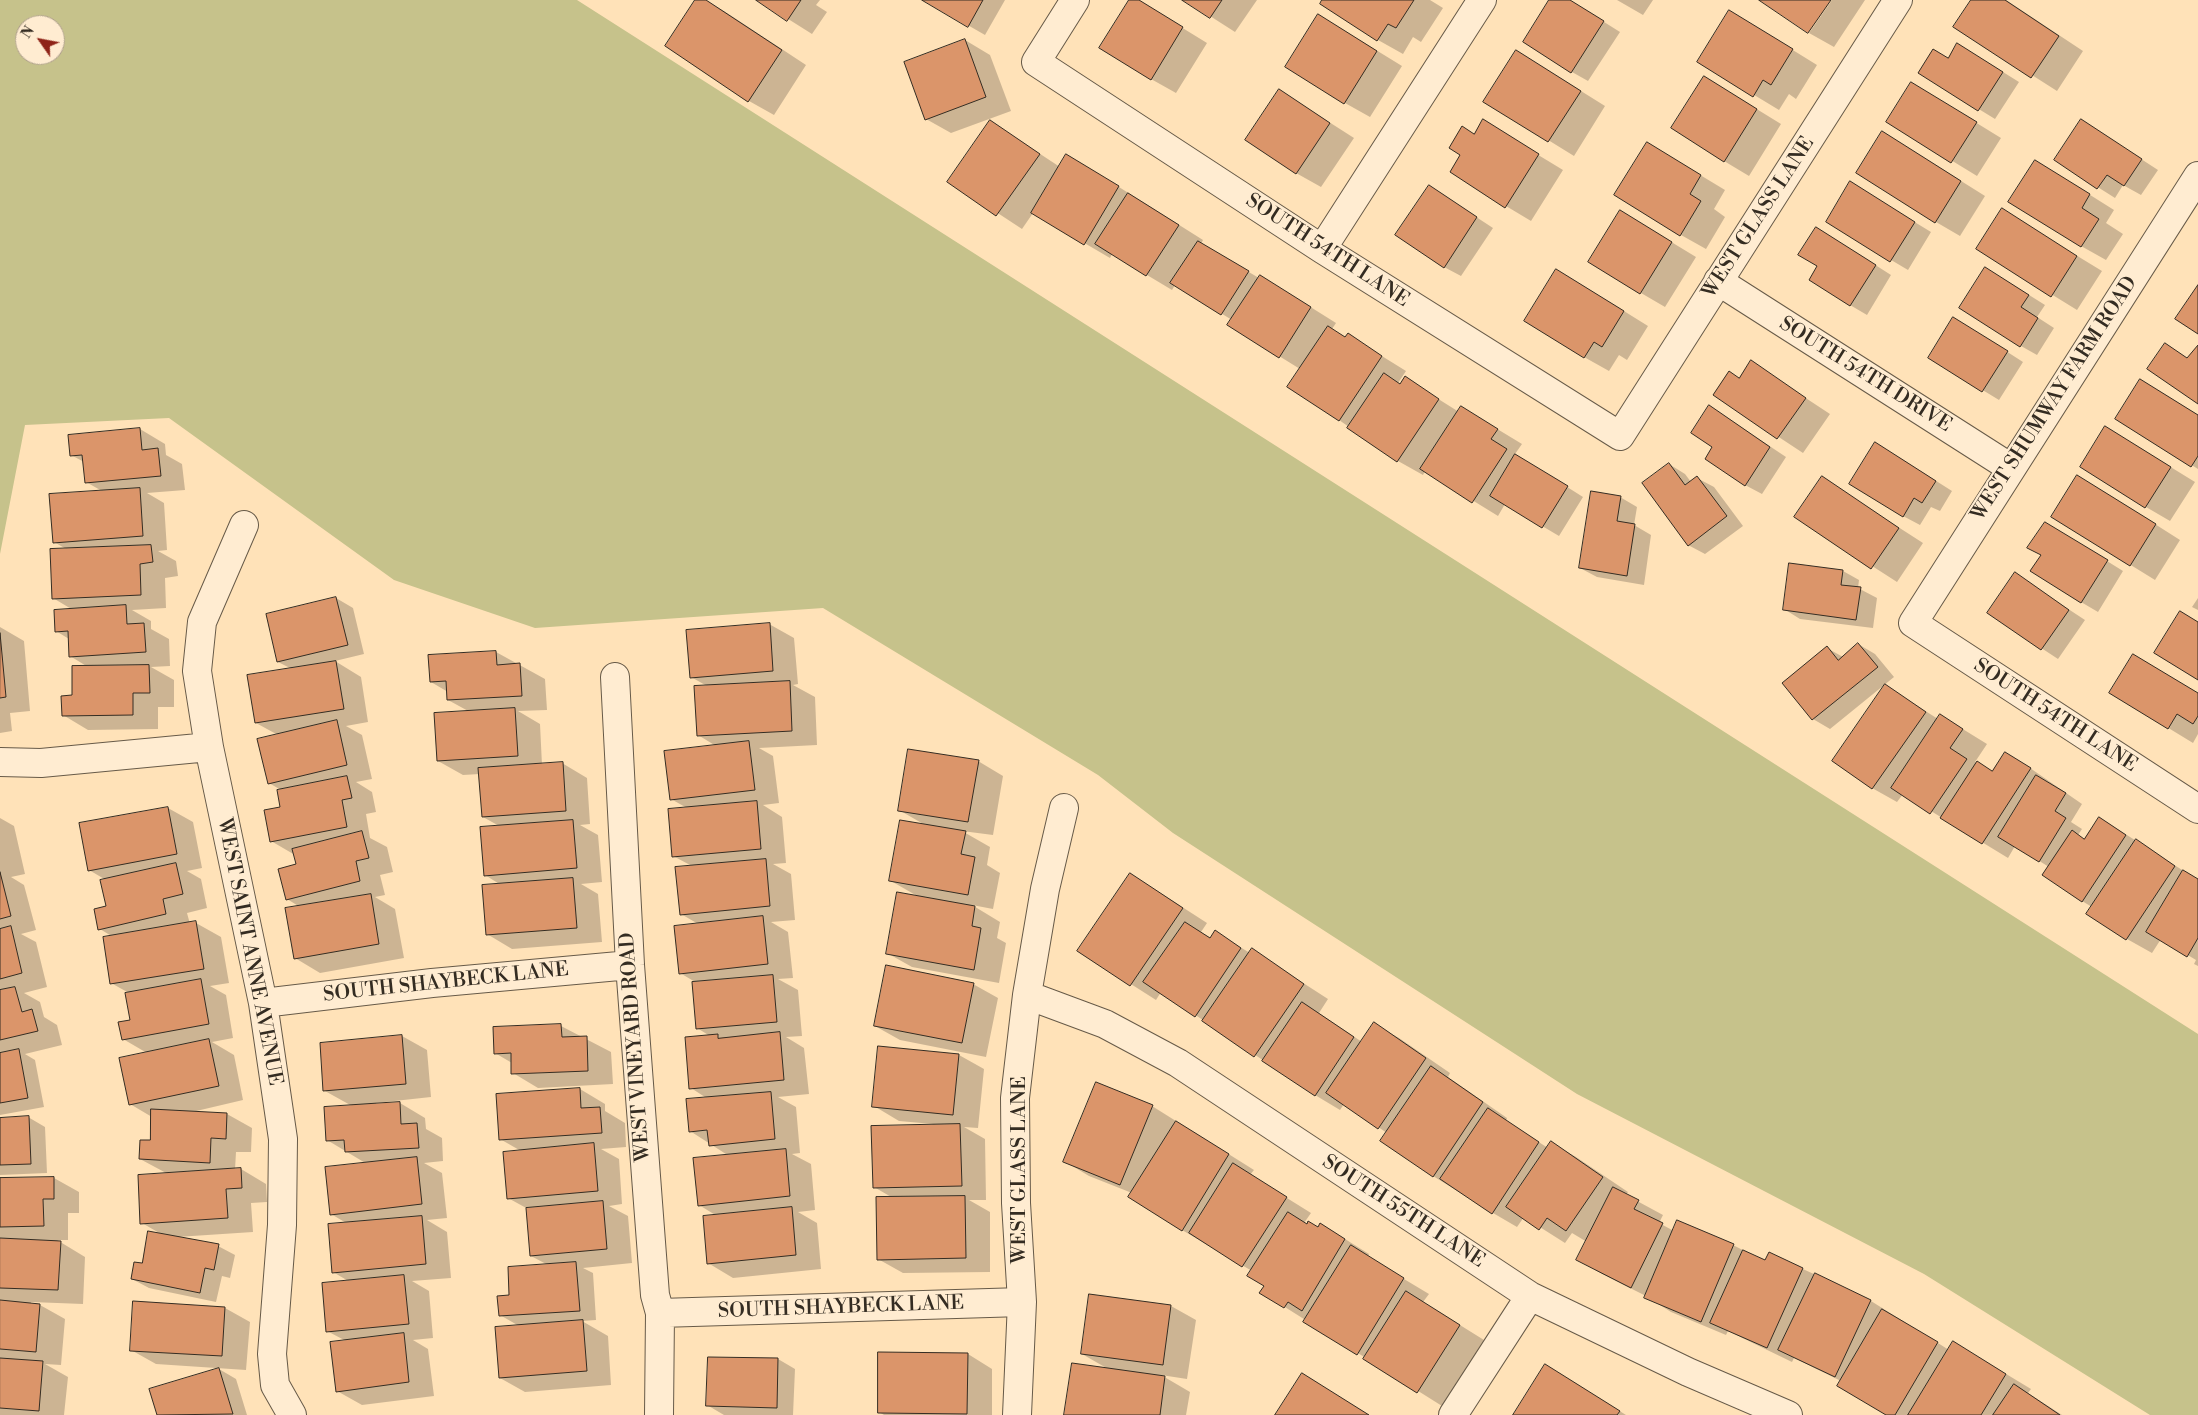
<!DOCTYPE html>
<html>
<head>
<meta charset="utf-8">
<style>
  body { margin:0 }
  #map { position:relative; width:2198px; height:1415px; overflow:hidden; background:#ffe2b8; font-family:"Libre Bodoni",serif }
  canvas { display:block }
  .north { position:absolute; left:15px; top:15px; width:50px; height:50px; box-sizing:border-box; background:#ffecd1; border:1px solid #ae9f8b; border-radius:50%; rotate:303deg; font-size:14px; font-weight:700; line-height:20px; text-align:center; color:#342c22 }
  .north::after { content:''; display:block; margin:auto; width:18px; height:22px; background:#8f2418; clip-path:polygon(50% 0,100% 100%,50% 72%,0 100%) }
</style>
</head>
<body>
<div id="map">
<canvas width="2198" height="1415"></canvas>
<div class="north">N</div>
</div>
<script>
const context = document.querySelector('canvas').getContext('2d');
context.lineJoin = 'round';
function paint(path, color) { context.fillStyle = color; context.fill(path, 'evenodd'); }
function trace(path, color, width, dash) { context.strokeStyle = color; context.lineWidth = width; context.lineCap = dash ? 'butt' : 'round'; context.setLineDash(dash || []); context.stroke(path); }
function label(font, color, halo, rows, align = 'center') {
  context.font = font + ' "Libre Bodoni",serif'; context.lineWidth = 4; context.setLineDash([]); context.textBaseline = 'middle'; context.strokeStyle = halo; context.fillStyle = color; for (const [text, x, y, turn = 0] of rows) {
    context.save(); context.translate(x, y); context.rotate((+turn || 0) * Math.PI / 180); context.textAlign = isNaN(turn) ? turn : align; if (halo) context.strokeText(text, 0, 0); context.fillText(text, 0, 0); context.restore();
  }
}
paint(new Path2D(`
  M0,0H577L2198,1034V1415H2150L1924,1274L1577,1094L1173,833L1098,775L823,608L535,628L394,580L169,418L25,425L0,554ZM25,25H55V55H25Z`), '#c6c28b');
paint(new Path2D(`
  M697,0H705L724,11L806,65L774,115L749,101Z
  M758,0H820L816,5L827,12L812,34Z
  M924,0H1005L985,35Z
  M1130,0H1137L1207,43L1176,93L1151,79Z
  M1185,0H1257L1235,32Z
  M1324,0H1430L1443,8L1421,42L1413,37L1403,54L1378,40Z
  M1551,0H1569L1620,32L1588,81L1572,72Z
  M1617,0H1653L1643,15Z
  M1832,0H1865L1834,47L1809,33Z
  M1972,0H2006L2083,51L2057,91L1955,26Z
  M1319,15L1402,66L1370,117L1345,103Z
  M1754,26L1817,65L1796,99L1789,94L1779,110L1698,61Z
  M965,40L990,55L1011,111L951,133L926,119Z
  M1958,44L2019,82L1995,119L1920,73L1949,59Z
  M1541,66L1605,106L1574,156L1485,101Z
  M1279,90L1354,138L1321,187L1296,173Z
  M1729,92L1781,124L1749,176L1724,161Z
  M1936,98L2001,138L1977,176L1887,121Z
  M2081,120L2158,170L2141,195L2123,185L2115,198L2055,160Z
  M990,121L1060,167L1092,170L1203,240L1201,244L1259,278L1285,291L1336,323L1332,329L1346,338L1348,335L1406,371L1398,383L1401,384L1405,378L1459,412L1461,407L1522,444L1515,454L1583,497L1559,536L1505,504L1498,516L1425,471L1423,475L1398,461L1339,420L1300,369L1229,325L1232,320L1175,285L1172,290L1112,254L1110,258L1033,213L1022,229L949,181Z
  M1475,135L1507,136L1563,170L1531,221L1506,206Z
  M1907,147L1985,196L1960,236L1936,222Z
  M1672,158L1725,190L1714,209L1725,217L1706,249L1681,235Z
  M2060,176L2114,210L2106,223L2123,234L2106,260L2081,246Z
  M1429,186L1493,228L1461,276L1444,267Z
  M1867,193L1931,232L1908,270L1827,222Z
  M2002,210L2102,271L2077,310L1978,249Z
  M1645,226L1696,257L1665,307L1641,293Z
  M1833,238L1891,275L1867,315L1850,305Z
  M2002,278L2045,305L2037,317L2054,328L2037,355L2021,346Z
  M1582,285L1648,326L1627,360L1619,355L1609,371L1584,357Z
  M1970,328L2023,362L1999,400L1930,358Z
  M1751,362L1830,414L1803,453L1715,395L1740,379Z
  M2141,380L2198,415V469L2117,418Z
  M1726,417L1786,457L1762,494L1745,485L1714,447Z
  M140,429L165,444L166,455L182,464L185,490L147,493L164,503L167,550L158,551L176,561L178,576L165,578L166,608L132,610L151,621V629L169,639L170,666L151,667L174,680V707H158V729L88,730L63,715L88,667L70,656L69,639L56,631L73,610L53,598L68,550L54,542L102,491L86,482L84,462L71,455L70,436Z
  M2130,442L2195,482L2170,521L2146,507Z
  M1892,453L1952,491L1940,511L1931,507L1920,525L1903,516Z
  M1669,464L1685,474L1691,482L1697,478L1714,487L1743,526L1705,554L1688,545Z
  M1822,478L1923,543L1897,582L1796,517Z
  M2103,491L2180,540L2155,580L2053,517Z
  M1620,497L1637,507L1634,525L1651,535L1644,585L1597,577L1580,568Z
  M2062,533L2123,571L2098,612L2081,602Z
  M1843,571L1859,580L1858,588L1877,598L1873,628L1800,619L1784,609Z
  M2015,574L2085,620L2058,659L1988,613Z
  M336,598L353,608L364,654L335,661L361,677L368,722L346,726L362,735L372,779L356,782L372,792L376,812L366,814L370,838L387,847L393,872L380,875L385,895L375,897L395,909L404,958L320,973L295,958L300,907L287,899L298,865L295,855L271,841L281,808V790L269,783L278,735L256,723L292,669L278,662Z
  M2198,598V610L2192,607Z
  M769,624L794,638L798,684L793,685L815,697L817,745L759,748L773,756L779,803L763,805L782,817L786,863L773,864L791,874L795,920L771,922L788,932L793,978L778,979L798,990L802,1036L786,1037L804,1048L809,1094L778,1097L796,1107L800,1153L792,1154L811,1164L815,1210L798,1212L817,1223L821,1269L733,1278L708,1263L717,1216L699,1205L729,1156L690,1131L708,1099L691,1088L710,1036L697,1028V983L680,973L700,925L681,914L692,866L673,856L687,808L671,799L716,746L698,735L707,686L691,677Z
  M0,627L24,641L30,711L10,713L12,731L0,733Z
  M1858,644L1875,654L1894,677L1830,729L1813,719L1784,683L1827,648L1843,657Z
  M496,652L545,679L547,710L518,711L540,724L542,765L562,763L587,778L590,824L580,825L598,835L602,882L581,884L598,894L602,942L512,949L487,934L501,885L485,875L501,827L483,817L480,774L463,775L438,761L470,712L448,700V692L431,682Z
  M1886,686L1938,719L1940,715L1987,744L1975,762L1993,772L2030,768L2082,804L2071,822L2082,829L2078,835L2085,840L2100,818L2198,880V966L2194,964L2196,960L2161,939L2152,953L2127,939L2088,913L2092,907L2082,901L2049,867L2015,846L2008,858L1903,794L1897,802L1872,788Z
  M2111,693L2198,694V734L2193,743Z
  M978,761L1003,776L993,835L962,831L990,847L987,865L1000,873L993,909L972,905L1000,922L997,938L1006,943L999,983L912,967L887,953L919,897L891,881L925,825L899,810Z
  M168,808L193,822L202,868L187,871L201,879L207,908L187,913L190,924L196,923L221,937L229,983L210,986L226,995L233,1038L212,1042L234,1055L243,1100L192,1112L227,1114L252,1128L251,1152H236L235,1170L241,1169L266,1184L267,1202L251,1203L253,1232L177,1237L218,1246L235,1255L230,1278L222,1276L216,1302L149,1288L132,1279L161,1234L142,1223L168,1174L140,1159L151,1142L152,1117L130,1104L147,1053L123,1039L131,1021L129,993L111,983L113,937L100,929L107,907L106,880L89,870Z
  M0,818L14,826L25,874L11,877L24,885L36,930L21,934L36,942L47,987L24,993L40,1002L44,1017L57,1025L62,1045L25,1054L35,1060L44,1107L0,1115Z
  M1131,874L1207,923L1201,932L1211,938L1215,932L1250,953L1252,950L1328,999L1319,1013L1362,1042L1374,1024L1399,1038L1450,1073L1448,1077L1507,1118L1506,1121L1548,1148L1552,1143L1576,1157L1628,1192L1626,1195L1663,1215L1659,1223L1674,1231L1733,1245L1766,1262L1770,1254L1816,1275L1871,1301L1949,1350L1978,1357L2031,1389L2028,1393L2062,1415H1889L1841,1381L1794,1358L1792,1362L1728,1331L1726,1335L1671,1312L1646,1296L1602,1274L1578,1260L1587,1242L1572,1233L1565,1243L1524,1217L1517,1227L1493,1213L1433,1176L1387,1133L1344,1104L1340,1110L1315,1095L1161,992L1156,1000L1079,951Z
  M973,984L998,998L986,1057L900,1040L875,1026Z
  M561,1026L611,1052L613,1084L538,1088L513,1073L512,1063L495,1053Z
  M402,1036L427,1050L431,1097L376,1103V1105L400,1103L425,1118L426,1129L442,1138L443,1161L424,1163L442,1173L447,1218L427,1220L447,1232L451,1278L412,1281L429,1291L433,1338L413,1340L428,1349L434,1396L362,1405L337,1391L346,1341L327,1331L350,1282L333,1272L348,1224L331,1214L367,1164L327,1140L352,1106L325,1091Z
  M959,1055L984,1069L978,1128L964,1127L985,1139L986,1200H969L990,1212V1272L903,1273L878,1259L893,1198L874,1187L933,1124L899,1121L874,1106Z
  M580,1089L605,1104V1111L625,1123L626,1147L601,1149L619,1159L622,1204L609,1206L628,1216L632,1263L583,1268L593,1273L596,1320L582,1321L608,1336L611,1385L525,1392L500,1378L519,1326L500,1315L511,1296L548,1265L531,1256L528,1209L508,1198L521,1151L500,1139Z
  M1152,1106L1254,1170L1250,1175L1311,1213L1304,1223L1319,1229L1321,1224L1369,1254L1368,1256L1374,1261L1429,1294L1423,1302L1484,1340L1442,1406L1261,1292L1265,1286L1252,1271L1182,1230L1132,1193L1089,1176L1064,1161Z
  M28,1117L45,1127L47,1173L0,1175V1119Z
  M54,1178L79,1192V1213H68V1240H57L85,1257L83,1304L31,1302V1304L40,1305L65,1319L61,1365L45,1364L68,1377L64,1415H0V1179Z
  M1171,1306L1196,1320L1187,1379L1161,1375L1190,1392L1186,1415H1066L1110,1370L1082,1354Z
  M225,1308L250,1322L246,1370L156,1364L131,1350Z
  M968,1354L992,1369V1415H884L879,1412Z
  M709,1358L778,1359L795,1369L793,1415H724L707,1405Z
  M219,1369L236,1379L247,1415H158L150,1390Z
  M1570,1380L1626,1415H1515Z`), '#0003');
const building = new Path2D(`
  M695,0H706L782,50L748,102L665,46Z
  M756,0H801L787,21Z
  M922,0H983L968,27Z
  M1129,0H1139L1183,27L1151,80L1099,48Z
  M1182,0H1222L1210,18Z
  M1322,0H1414L1396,28L1388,24L1377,41L1320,4Z
  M1549,0H1570L1604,21L1571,73L1523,42Z
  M1759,0H1831L1808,33Z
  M1971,0H2005L2059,36L2031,78L1953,27Z
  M1729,10L1793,49L1771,85L1763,80L1753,97L1697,62Z
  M1318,14L1377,51L1344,104L1285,67Z
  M965,39L986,97L925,120L904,62Z
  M1957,43L2003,72L1978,111L1918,73L1933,49L1948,58Z
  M1516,50L1581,91L1548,142L1483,102Z
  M1704,76L1757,109L1724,162L1671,128Z
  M1911,82L1977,122L1951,163L1886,122Z
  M1279,89L1330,123L1296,174L1245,140Z
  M1483,119L1539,154L1505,208L1450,172L1460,155L1449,148L1462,126L1474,134Z
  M2081,119L2142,159L2124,186L2107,175L2097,189L2054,160Z
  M990,120L1040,154L996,216L947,182Z
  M1882,131L1961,181L1935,223L1856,173Z
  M1647,142L1701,175L1690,194L1701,201L1680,236L1614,195Z
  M1066,154L1119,186L1084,245L1031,213Z
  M2035,160L2090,194L2082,208L2099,219L2081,247L2008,202Z
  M1850,181L1915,222L1890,262L1826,222Z
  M1429,185L1477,217L1444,268L1395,235Z
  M1128,193L1179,225L1146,276L1095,244Z
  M2002,208L2077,256L2051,297L1976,249Z
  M1620,210L1672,242L1640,294L1588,262Z
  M1816,227L1876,265L1850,306L1809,280L1817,266L1798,255Z
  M1198,241L1249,271L1221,315L1170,283Z
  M1985,267L2029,295L2021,307L2038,318L2020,347L1959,308Z
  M1556,269L1624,311L1602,347L1594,342L1584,358L1524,321Z
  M1260,275L1311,307L1279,358L1227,325Z
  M2198,285V334L2175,319Z
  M1953,317L2008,351L1982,392L1928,358Z
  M1328,326L1345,337L1348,333L1382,356L1339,421L1287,387Z
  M2165,343L2187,358L2198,345V404L2147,369Z
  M1751,360L1806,398L1777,439L1713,395L1729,371L1739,378Z
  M1384,373L1400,384L1405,376L1439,399L1397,462L1347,428Z
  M2140,379L2198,415V456L2191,467L2115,419Z
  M1709,405L1770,447L1745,486L1705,459L1712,447L1691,433Z
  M1461,406L1498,429L1491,439L1507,449L1472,503L1420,469Z
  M2105,426L2171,467L2145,508L2080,467Z
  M140,428L142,450L158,448L161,476L85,483L82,455L70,456L68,435Z
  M1875,442L1936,481L1922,503L1914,498L1903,517L1849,484Z
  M1515,454L1568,486L1542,528L1490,496Z
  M1669,463L1685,485L1697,476L1727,516L1688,546L1642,483Z
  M2077,475L2156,524L2130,566L2051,517Z
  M1822,476L1899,528L1871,569L1794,517Z
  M140,488L143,536L53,543L49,494Z
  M1591,491L1621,496L1617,521L1635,524L1627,576L1579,568Z
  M2045,522L2108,560L2081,603L2030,571L2041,555L2027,548Z
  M151,545L153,562L140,564L141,595L52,599L50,549Z
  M1789,563L1843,570L1841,585L1861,587L1856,620L1783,610Z
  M2015,572L2069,610L2041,650L1987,613Z
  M336,597L348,645L277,662L266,614Z
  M126,605L127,624L144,623L146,652L69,657L68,631L55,632L54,610Z
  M2180,611L2198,622V680L2154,653Z
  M770,623L773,671L690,678L686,630Z
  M0,633L6,697L0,698Z
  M1858,643L1878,667L1812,720L1782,683L1827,646L1838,660Z
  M496,651L497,665L520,663L522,696L447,700L446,681L430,682L428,655Z
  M2133,654L2198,693V716L2193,724L2177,714L2168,729L2109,693Z
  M336,661L344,709L255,723L247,675Z
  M149,665L150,693H133V715L62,716L61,696L72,695V666Z
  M790,681L792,731L697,736L694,686Z
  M1885,684L1926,712L1872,789L1832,761Z
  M515,708L518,756L437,761L434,713Z
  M1940,714L1963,729L1950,748L1967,759L1930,814L1891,788Z
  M337,720L347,765L268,784L257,739Z
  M749,741L755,790L670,800L664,751Z
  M908,749L979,760L968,822L898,811Z
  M2005,752L2031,768L1982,844L1940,818L1977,761L1992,771Z
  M563,762L566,811L482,817L478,768Z
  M2036,775L2066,793L2055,811L2066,818L2039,862L1998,837Z
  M347,776L352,798L342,800L347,827L270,842L264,810L280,807L277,790Z
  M757,801L761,849L672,857L668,809Z
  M168,807L177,854L88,871L79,823Z
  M2099,817L2126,835L2082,902L2042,875L2072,830L2084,839Z
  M573,820L577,868L484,876L480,827Z
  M900,820L966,831L961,854L975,857L968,895L889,881Z
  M362,831L369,858L356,861L360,881L286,900L278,869L296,864L292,849Z
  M2136,839L2175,866L2126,940L2086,914Z
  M766,859L770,906L680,915L675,867Z
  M176,863L183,894L163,899L166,914L98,930L94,909L106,906L100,880Z
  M2183,870L2198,879V938L2187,957L2146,932Z
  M0,872L11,916L0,919Z
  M1130,873L1183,908L1130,986L1077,951Z
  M573,878L577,928L486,935L482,885Z
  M897,892L975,906L972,926L981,928L974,970L886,954Z
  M371,894L379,944L294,959L285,908Z
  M763,916L768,964L679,974L674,926Z
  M196,921L204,969L110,984L103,937Z
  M1185,922L1210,938L1215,930L1241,948L1195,1017L1143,982Z
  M11,926L22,973L0,979V929Z
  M1252,948L1304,984L1254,1057L1202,1021Z
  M886,965L974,983L962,1043L874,1026Z
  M773,975L777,1022L696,1029L692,982Z
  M201,979L209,1024L122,1040L118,1022L130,1020L125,993Z
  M15,987L22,1012L32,1009L38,1031L0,1040V990Z
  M1302,1002L1354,1037L1315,1096L1262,1061Z
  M1374,1022L1426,1058L1378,1129L1326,1093Z
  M561,1024L562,1037L587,1036L588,1071L511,1074V1053L494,1054L493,1027Z
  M780,1032L784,1080L689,1089L685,1037L718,1034V1038Z
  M402,1035L406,1084L323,1091L320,1043Z
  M209,1039L219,1086L129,1105L119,1058Z
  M878,1046L959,1054L953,1115L872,1107Z
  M19,1049L28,1098L0,1103V1053Z
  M1431,1066L1483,1102L1433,1177L1380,1141Z
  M1096,1082L1153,1105L1120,1185L1063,1162Z
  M580,1088L581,1108L600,1107L602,1133L499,1140L496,1094Z
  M771,1092L775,1139L709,1146L707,1130L689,1132L686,1099Z
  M400,1102L401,1124L417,1123L419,1148L345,1152L344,1140L326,1141L324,1107Z
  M1488,1108L1539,1142L1492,1214L1440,1179Z
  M151,1109L227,1113L226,1139L211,1138L210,1163L139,1159L140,1140H150Z
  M29,1116L31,1164L0,1165V1118Z
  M1176,1121L1229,1154L1182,1231L1128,1197Z
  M960,1124L962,1186L873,1188L871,1126Z
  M1551,1141L1603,1177L1566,1231L1547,1218L1539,1230L1506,1207Z
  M594,1143L598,1191L507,1199L503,1152Z
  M786,1149L790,1196L698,1206L693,1158Z
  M417,1157L422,1204L330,1215L325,1167Z
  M1233,1163L1287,1197L1242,1267L1189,1233Z
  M241,1168L242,1188L226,1189L228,1218L140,1224L138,1175Z
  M54,1177V1199H43L44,1226L0,1227V1178Z
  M1613,1187L1639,1200L1634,1209L1663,1223L1631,1288L1576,1260Z
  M965,1196L966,1258L877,1260L876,1197Z
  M603,1201L607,1249L530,1256L526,1208Z
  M792,1207L796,1255L707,1264L703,1216Z
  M1288,1212L1307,1224L1308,1221L1318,1227L1320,1223L1345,1239L1302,1311L1288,1302L1284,1308L1259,1293L1264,1286L1247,1276Z
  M422,1216L426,1264L332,1273L328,1224Z
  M1677,1220L1734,1244L1701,1322L1644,1298Z
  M148,1231L219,1244L214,1270L205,1268L200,1293L131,1279L134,1262L142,1263Z
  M0,1238L61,1241L58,1290L0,1288Z
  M1351,1245L1404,1278L1357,1355L1303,1322Z
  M1743,1250L1765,1260L1769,1252L1803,1268L1767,1348L1710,1323Z
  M576,1262L580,1311L499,1316L497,1296L509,1295L508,1267Z
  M1815,1273L1871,1300L1835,1377L1778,1350Z
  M404,1275L409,1324L326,1332L322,1283Z
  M1406,1291L1460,1325L1417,1393L1363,1359Z
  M1089,1294L1171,1305L1163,1365L1081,1354Z
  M0,1300L40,1304L36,1352L0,1349Z
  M133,1301L225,1307L222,1356L130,1351Z
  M1882,1309L1938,1342L1895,1415H1886L1837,1386Z
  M583,1320L587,1371L499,1378L495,1327Z
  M404,1333L409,1382L336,1392L330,1342Z
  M1953,1341L2006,1374L1981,1415H1908Z
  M878,1352L968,1353L967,1414L878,1413Z
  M708,1357L778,1358L777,1408L706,1406Z
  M0,1358L43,1361L39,1411L0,1408Z
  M1072,1363L1165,1376L1160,1415H1064Z
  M1545,1364L1620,1411L1617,1415H1513Z
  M219,1368L233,1414L157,1415L149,1389Z
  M1302,1373L1369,1415H1275Z
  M2014,1384L2060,1415H1993Z`);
paint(building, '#db956a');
trace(building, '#342c22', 1);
const street = new Path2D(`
  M1075,0L1036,62L1322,249L1620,436L1898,0
  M2198,176L1913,623L2198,809
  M1322,249L1482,0
  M1718,281L2011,468
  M244,525L202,622L197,671L209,747L263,1003L283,1139L282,1225L272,1354L275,1385L292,1415
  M615,677L630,965L655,1295L660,1313L659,1415
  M0,762L41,763L209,747
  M1027,995L1105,1024L1178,1063L1530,1296L1688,1372L1788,1415
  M263,1003L432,983L630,965
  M660,1313L1022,1302
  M1017,1415L1022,1302L1016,1203L1015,1098L1027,995L1045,889L1064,808
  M1453,1415L1530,1296`);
trace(street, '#675a48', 30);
trace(street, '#ffecd1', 28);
label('20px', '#342c22', '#ffecd1', [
  ["WEST GLASS LANE",1759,218,-57],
  ["SOUTH 54TH LANE",1327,251,33],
  ["SOUTH 54TH DRIVE",1865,375,32],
  ["WEST SHUMWAY FARM ROAD",2055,399,-57],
  ["SOUTH 54TH LANE",2055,716,33],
  ["WEST SAINT ANNE AVENUE",249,952,79],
  ["SOUTH SHAYBECK LANE",446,983,-6],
  ["WEST VINEYARD ROAD",636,1047,-94],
  ["WEST GLASS LANE",1020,1170,-90],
  ["SOUTH 55TH LANE",1403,1212,33],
  ["SOUTH SHAYBECK LANE",841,1308,-2]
]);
</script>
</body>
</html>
